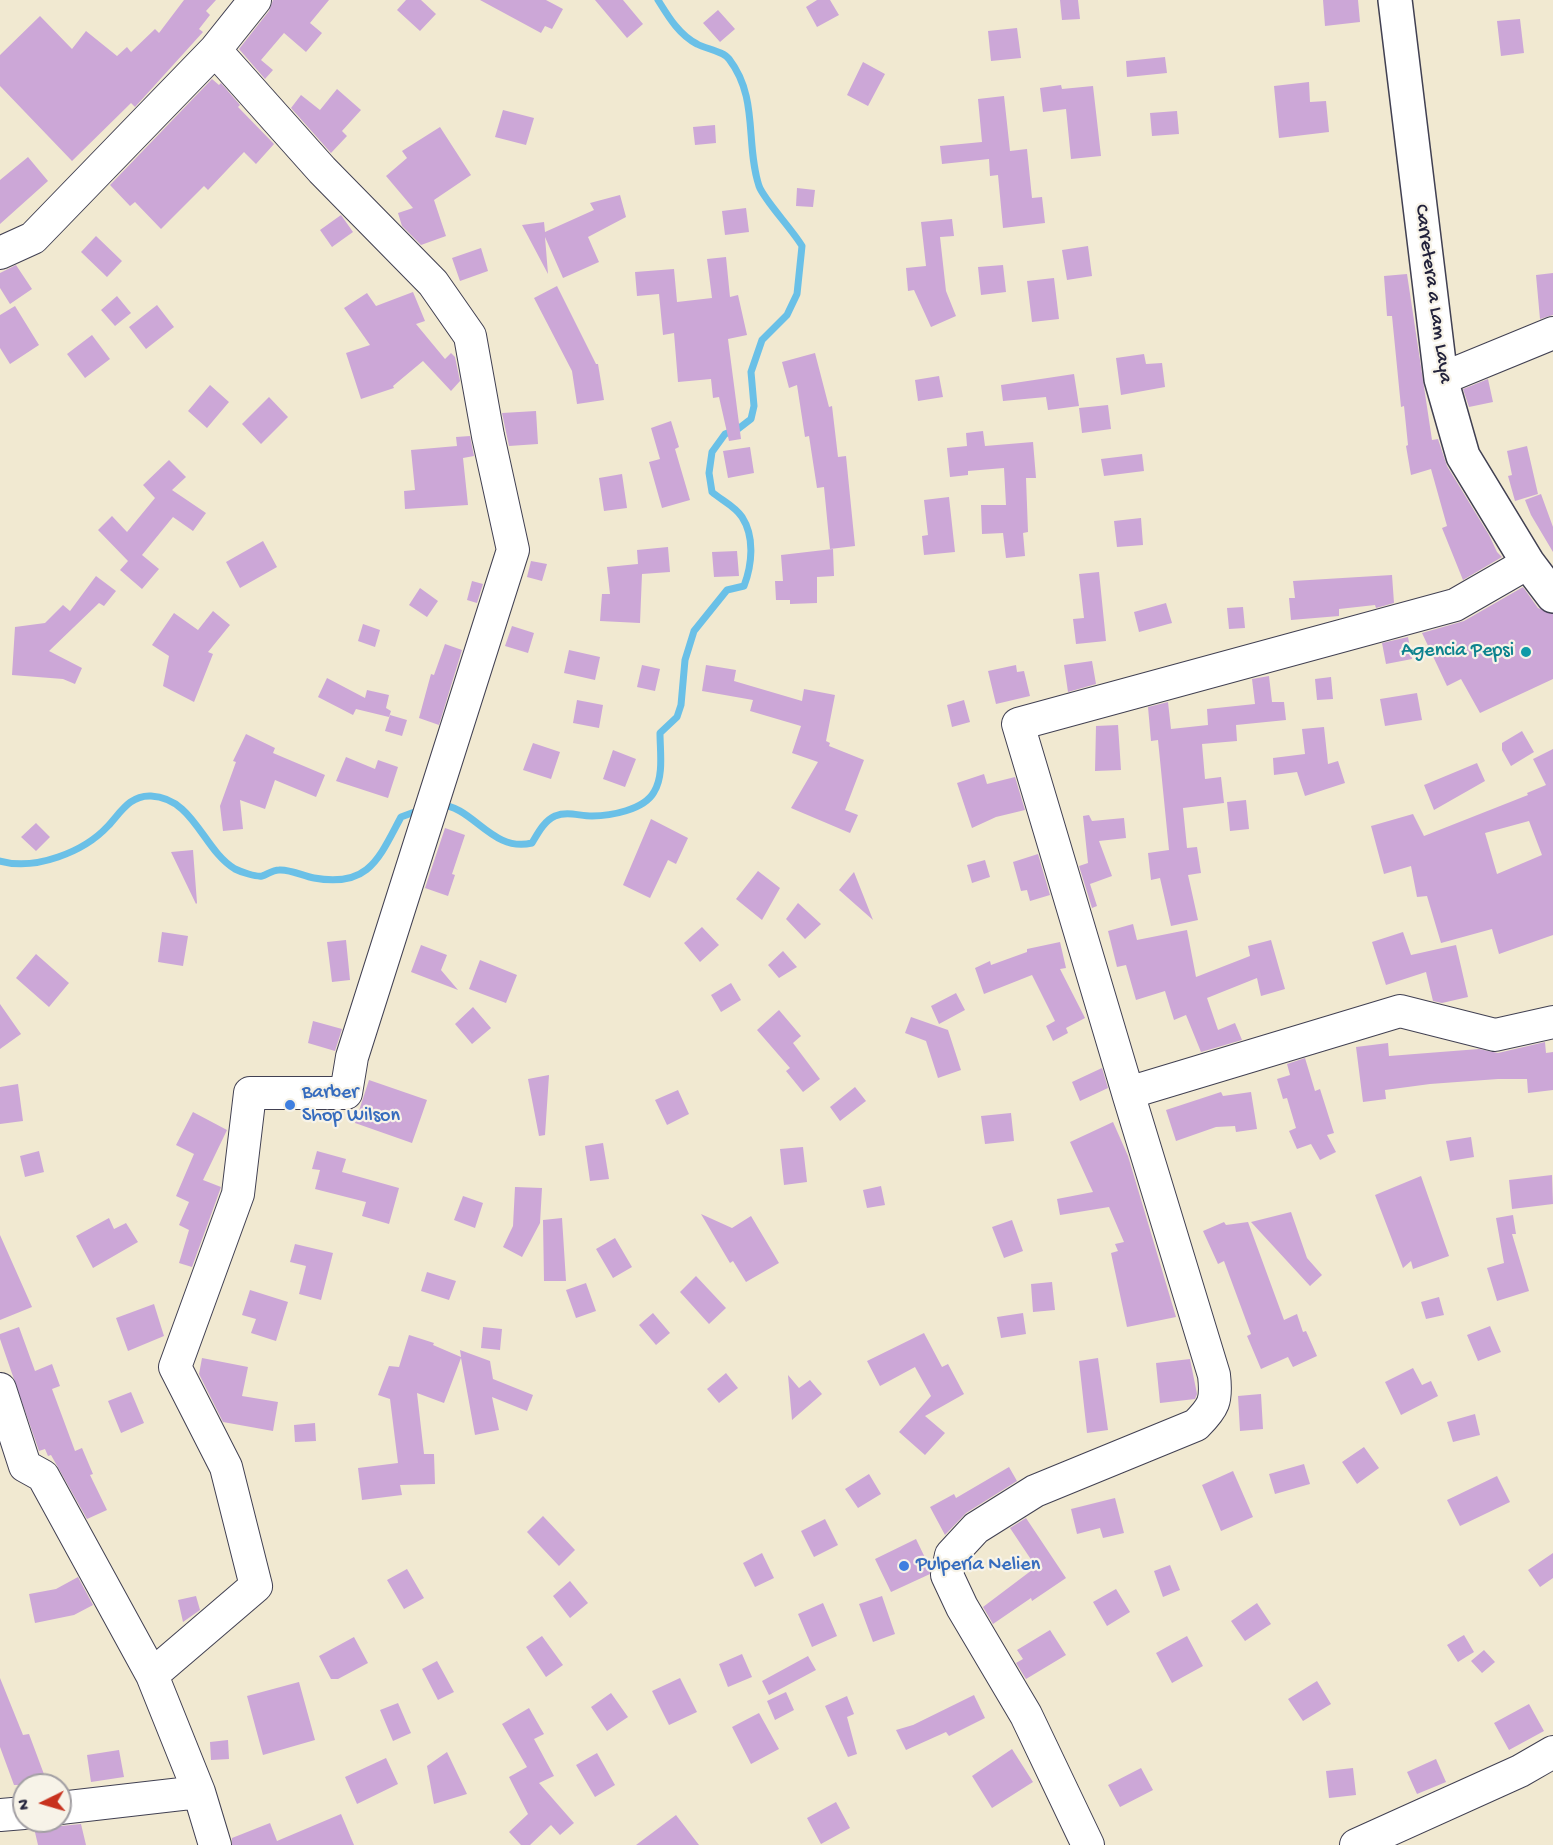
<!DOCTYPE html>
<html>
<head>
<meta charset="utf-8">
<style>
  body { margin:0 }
  #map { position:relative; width:1553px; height:1845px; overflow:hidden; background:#f1e9d1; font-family:"Gochi Hand",sans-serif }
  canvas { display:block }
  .north { position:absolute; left:12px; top:1773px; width:60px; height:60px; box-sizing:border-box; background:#f7f3e8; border:2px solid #a29fa3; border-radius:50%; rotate:265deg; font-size:16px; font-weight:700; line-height:24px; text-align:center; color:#22223b }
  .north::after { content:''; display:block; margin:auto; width:21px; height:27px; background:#c8321e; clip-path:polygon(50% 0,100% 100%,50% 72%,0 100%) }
</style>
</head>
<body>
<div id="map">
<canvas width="1553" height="1845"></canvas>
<div class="north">N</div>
</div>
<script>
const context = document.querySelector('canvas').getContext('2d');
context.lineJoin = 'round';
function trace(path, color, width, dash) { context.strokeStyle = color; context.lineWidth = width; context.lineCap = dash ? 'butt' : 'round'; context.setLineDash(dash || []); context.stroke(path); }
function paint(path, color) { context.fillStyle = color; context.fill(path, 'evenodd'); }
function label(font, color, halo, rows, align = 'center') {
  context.font = font + ' "Gochi Hand",sans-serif'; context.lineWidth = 4.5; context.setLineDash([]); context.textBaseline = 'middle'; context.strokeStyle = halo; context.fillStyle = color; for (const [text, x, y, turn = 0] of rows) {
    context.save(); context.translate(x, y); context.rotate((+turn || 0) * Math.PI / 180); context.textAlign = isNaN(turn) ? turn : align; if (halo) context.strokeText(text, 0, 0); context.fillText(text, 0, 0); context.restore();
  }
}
trace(new Path2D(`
  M439,805C473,805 491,853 532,843C538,833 544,821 555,816C568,811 579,816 592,816C610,816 644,810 654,792C664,776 660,751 660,733L677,717L681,705L685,660L694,631L727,590L744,586C752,565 755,537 742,517C735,506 721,500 712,492L709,473L712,452L725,434L738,429L751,419L754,406L751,372L762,340L787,315L797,294L802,246C792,229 764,200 759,186C745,143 759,98 729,59C723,51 706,49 697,44C679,35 668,16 658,0
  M0,861C35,871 84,852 108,826C121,812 130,795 151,796C194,798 203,850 235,869C241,872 256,877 262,876C267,875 272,870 279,870C290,869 303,876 314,878C369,888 379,858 401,817L420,810`), '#6ac0e7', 7);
paint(new Path2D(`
  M184,0H216L206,11L210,15L199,29L203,32L135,107L131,103L72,161L0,86V55L40,16L72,49L86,31L117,56L127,47L131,52L155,29L159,33Z
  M273,0H329L310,23L322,33L306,52L284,33L261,60L273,70L265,79L239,49L269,11Z
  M406,0H421L436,14L420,31L397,10Z
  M480,0H546L563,9L552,29L545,26L541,33Z
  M595,0H623L643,24L627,38Z
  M817,0H830L839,15L817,27L806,7Z
  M1060,0H1078L1080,19L1062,20Z
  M1323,0H1358L1360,22L1325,26Z
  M718,10L735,29L720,42L703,23Z
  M1520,19L1524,53L1501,56L1497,21Z
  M1017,28L1021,58L991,61L988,31Z
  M1165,57L1167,73L1127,77L1126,61Z
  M863,62L885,74L868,106L847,95Z
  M212,79L219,85L221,83L240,105L238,107L274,144L256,164L244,152L208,190L204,186L161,229L135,202L130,206L110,185Z
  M1309,82L1310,102L1326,101L1329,132L1279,138L1274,86Z
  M1061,85L1062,89L1093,86L1101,156L1071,159L1066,109L1043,112L1040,88Z
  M337,89L361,110L342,131L347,136L331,153L291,108L301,95L320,110Z
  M1004,96L1010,151L1027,149L1032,198L1042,197L1045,223L1003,228L998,175L990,176L989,159L942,164L940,146L982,142L978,99Z
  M503,110L534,118L526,145L495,137Z
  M1177,111L1179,134L1152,136L1150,113Z
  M715,125L716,143L695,145L693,127Z
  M440,127L471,175L434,200L446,236L421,245L402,226L398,213L413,208L386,176L407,158L402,151Z
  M28,157L48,181L0,224V180Z
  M797,188L815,190L813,207L796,206Z
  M620,195L626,217L588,237L599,262L563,278L545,237L548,274L522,225L544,222L545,232L594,210L590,203Z
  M746,208L749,232L725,235L722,211Z
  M341,215L353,232L332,247L320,230Z
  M952,219L954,236L940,237L946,291L956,316L931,327L914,290L908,291L906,268L926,266L921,222Z
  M96,236L122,261L107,277L81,252Z
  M1088,246L1092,276L1067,280L1062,250Z
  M481,248L488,271L460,281L452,258Z
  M726,257L730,297L738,295L747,335L728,339L741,439L729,441L719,397L713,398L711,379L678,382L674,333L663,335L659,294L637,296L635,272L674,269L677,302L712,298L707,259Z
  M16,265L32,289L10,304L0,288V273Z
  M1003,265L1006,292L981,295L978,267Z
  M1553,273V315L1540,319L1536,275Z
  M1407,274L1432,440L1438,439L1447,466L1489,535L1497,552L1502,557L1463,580L1442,528L1447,526L1431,469L1411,475L1406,446L1408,445L1404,406L1401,407L1392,316H1387L1384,276Z
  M1054,278L1059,319L1032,322L1027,281Z
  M557,286L596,364H598L604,400L577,404L572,371L534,298Z
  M413,292L425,321L416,324L445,359L451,353L455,357L460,381L451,391L423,361L393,386L394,388L361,399L346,353L370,345L344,308L367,293L376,306Z
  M117,296L131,313L115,326L101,310Z
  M157,305L174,327L146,349L129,327Z
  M15,306L39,345L10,364L0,348V315Z
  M92,335L110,359L85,378L67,354Z
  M815,353L829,407L832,406L838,457L846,456L855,546L830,549L824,487L817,488L809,436L805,437L797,385L789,388L782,362Z
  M1144,354L1146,364L1162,363L1165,387L1121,395L1116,358Z
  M1074,374L1079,406L1048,410L1046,397L1003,401L1001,385Z
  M939,376L943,397L918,401L915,380Z
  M1488,379L1493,402L1469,407L1463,389Z
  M210,385L229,402L207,428L188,411Z
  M269,397L288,417L261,444L242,424Z
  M1108,405L1111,429L1082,433L1079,408Z
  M536,411L538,444L509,446L502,413Z
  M671,421L679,447L675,449L690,500L662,508L649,462L660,459L651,428Z
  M983,431L985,446L1033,442L1036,478H1026L1028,532L1023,533L1025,556L1006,558L1003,533L982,534L981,505H1006L1004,468L968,471V475L950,477L947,448L967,446L966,433Z
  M470,436L474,456L463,458L468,505L405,509L404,491L415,490L411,450L457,446L456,437Z
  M1527,446L1538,494L1515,501L1508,476L1512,475L1507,451Z
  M750,447L754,473L728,478L723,451Z
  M1142,454L1144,471L1104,476L1101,459Z
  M169,460L186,477L172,490L206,513L193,531L173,517L142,555L159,569L142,589L120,570L128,561L98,530L112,516L127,532L155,498L143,485Z
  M622,474L627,508L604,511L599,478Z
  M1541,494L1553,527V552L1531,515L1525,500Z
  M949,497L955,552L924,555L922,536L928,535L924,500Z
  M1141,518L1143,545L1117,547L1114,521Z
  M263,541L277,567L240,588L226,562Z
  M668,547L670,572L642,574L640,623L600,621L602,594H610L607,567L638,564L637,550Z
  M833,549L834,576L817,577V603L790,604V600H776L775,581H783L781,555Z
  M737,551L739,576L714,577L712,552Z
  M531,561L547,564L542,581L527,577Z
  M1099,572L1106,641L1076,644L1073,619L1084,618L1079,574Z
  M1392,575L1394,603L1376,608L1375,605L1339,609V616L1291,620L1289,598H1295L1293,581Z
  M96,576L116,591L104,606L99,603L49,651L82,668L75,684L63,679L12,675L15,627L45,623L63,605L70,611Z
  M472,581L483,584L477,603L467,600Z
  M1523,587L1538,608L1553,614V679L1480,713L1461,679L1447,686L1422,633L1464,621Z
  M420,588L438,601L427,617L409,605Z
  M1166,603L1172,623L1139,632L1134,612Z
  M1243,607L1245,628L1229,629L1227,608Z
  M213,611L230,625L208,652L213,654L194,702L163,686L169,656L152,645L174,613L198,630Z
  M363,624L380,630L375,647L358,641Z
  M512,626L534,633L528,653L505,646Z
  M1408,637L1412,659L1386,664L1382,643Z
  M445,644L462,650L439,725L419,718L431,674L434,675Z
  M569,650L600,657L595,680L564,673Z
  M1092,661L1096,684L1068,692L1064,665Z
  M642,665L660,669L655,691L637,687Z
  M706,665L736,670L734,681L802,701L804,689L835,695L826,741L830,743L829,746L864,760L845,810L858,815L850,833L791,808L818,762L792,753L801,726L750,711L753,700L702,691Z
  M1016,665L1017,672L1024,671L1030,696L996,704L988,671Z
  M1269,676L1272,702H1284L1286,720L1236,725L1237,741L1202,744L1205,779L1221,777L1224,803L1183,808L1187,848L1197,847L1201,873L1188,875L1198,920L1171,926L1160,878L1151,880L1148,853L1169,850L1158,740L1151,741L1148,707L1168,702L1171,729L1208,725L1207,709L1255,704L1252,679Z
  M1331,677L1333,699L1317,700L1315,679Z
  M327,678L365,698L367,690L389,695L386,708L391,711L389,717L356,709L353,715L318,697Z
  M1417,693L1422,720L1385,726L1380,699Z
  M577,700L603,705L599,728L573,723Z
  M964,700L970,722L952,727L947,705Z
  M390,715L407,720L402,736L385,731Z
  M1118,725L1121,770L1095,771L1096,726Z
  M1324,727L1328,764L1338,761L1345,783L1305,796L1297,772L1274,775L1273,758L1305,754L1302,729Z
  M1522,731L1534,752L1511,766L1502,750V743Z
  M246,734L275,748L273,753L325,775L316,797L275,780L265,809L240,800L243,829L223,831L220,806L236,762L233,761Z
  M533,743L560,752L551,779L523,770Z
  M1553,749V935L1499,954L1492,929L1441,943L1427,896L1417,897L1411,866L1384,874L1371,826L1413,814L1424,836L1528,795L1527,793L1546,785L1533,759ZM1529,821L1542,855L1497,874L1485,833Z
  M613,750L636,759L625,787L603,779Z
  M346,757L375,769L378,760L398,767L388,798L336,781Z
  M1477,763L1485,781L1434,810L1424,785Z
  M984,774L987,784L1015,777L1025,810L996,817L972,828L957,783Z
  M1246,800L1249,829L1230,831L1227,802Z
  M1089,815L1092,821L1124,818L1126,838L1099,841L1112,876L1090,884L1097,906L1092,908L1079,866L1088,863L1083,816Z
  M651,819L688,838L676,864L668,860L650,898L623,885Z
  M36,823L50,837L36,851L21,837Z
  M445,828L465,835L452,874L455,875L448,896L425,888Z
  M193,850L197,903L196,904L171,852Z
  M1038,854L1050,895L1030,901L1027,890L1021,891L1013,862Z
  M985,860L990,877L972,883L967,865Z
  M758,871L780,888L762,920L736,899Z
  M854,872L873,920L839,890Z
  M798,903L821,924L805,939L786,919Z
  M1133,924L1137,940L1187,930L1196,977L1250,956L1248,946L1271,940L1285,989L1261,996L1257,978L1207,998L1218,1030L1235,1023L1242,1040L1201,1052L1186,1015L1174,1020L1165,991L1136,1000L1126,965L1117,967L1108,931Z
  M702,927L719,945L700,962L684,943Z
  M162,932L188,936L183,966L158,962Z
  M1403,932L1411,955L1456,945L1468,997L1442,1003L1433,1001L1426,972L1386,985L1372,942Z
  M346,940L350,980L332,982L327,942Z
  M1060,942L1066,968L1060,969L1085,1018L1066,1028L1068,1033L1053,1041L1046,1026L1055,1021L1032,975L984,994L975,968L990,961L991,965L1027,952V949Z
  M421,945L447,955L441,970L458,990L411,972Z
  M783,951L797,967L779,978L768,965Z
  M36,954L69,983L49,1007L16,978Z
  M480,960L517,975L506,1003L469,989Z
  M731,983L741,1000L721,1012L711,995Z
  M956,993L965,1010L939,1024L931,1006Z
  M0,1004L21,1034L0,1049Z
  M473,1007L491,1028L472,1044L455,1024Z
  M779,1010L801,1036L793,1043L820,1079L803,1092L786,1071L790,1068L757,1030Z
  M911,1017L948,1030L961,1070L938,1078L926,1041L905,1033Z
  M313,1021L342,1029L335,1051L308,1043Z
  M1545,1042L1546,1053L1553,1052V1090L1528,1093L1527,1079H1498L1430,1084L1385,1090L1386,1099L1363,1102L1356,1047L1388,1043L1389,1056L1479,1049L1498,1053Z
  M1305,1058L1315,1091L1320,1089L1334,1133L1327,1135L1336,1152L1320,1160L1311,1144L1297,1149L1289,1131L1296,1128L1287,1098L1283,1099L1277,1079L1290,1075L1287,1064Z
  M1102,1068L1108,1088L1080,1101L1072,1082Z
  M549,1075L545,1135L539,1136L528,1079Z
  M369,1080L427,1100L412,1143L355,1123Z
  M18,1084L23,1121L0,1124V1087Z
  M855,1087L866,1101L840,1121L830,1107Z
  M678,1090L689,1114L667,1125L655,1100Z
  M1221,1092L1223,1096L1251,1092L1257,1129L1236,1132L1235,1126L1216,1127L1176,1141L1166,1110Z
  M193,1112L227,1130L203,1180L221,1187L220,1190L192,1267L179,1263L189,1230L179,1225L189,1202L176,1196L194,1154L176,1145Z
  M1011,1113L1014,1141L985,1144L981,1116Z
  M1113,1122L1128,1156L1176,1317L1127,1327L1111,1253L1118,1251L1115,1244L1124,1242L1109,1207L1060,1215L1057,1199L1093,1192L1070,1142Z
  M1471,1137L1474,1157L1450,1161L1446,1141Z
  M603,1143L609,1179L590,1181L585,1146Z
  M803,1147L807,1182L784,1185L780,1149Z
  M39,1151L44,1172L25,1177L20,1156Z
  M317,1151L346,1159L342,1172L399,1188L389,1224L362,1216L366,1202L315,1189L320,1170L312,1169Z
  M1552,1175L1553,1204L1512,1209L1509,1180Z
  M1421,1176L1449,1256L1413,1269L1411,1261L1403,1268L1375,1195Z
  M881,1186L885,1205L867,1208L863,1190Z
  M515,1187L542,1188L540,1223L522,1257L503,1247L513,1226Z
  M463,1196L483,1203L475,1228L454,1220Z
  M1291,1212L1307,1258L1322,1275L1310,1286L1251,1222Z
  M701,1214L732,1228L751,1216L779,1263L746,1282L733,1261L730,1263Z
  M1513,1215L1516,1234H1512L1529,1291L1497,1301L1487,1268L1504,1263L1496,1218Z
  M109,1218L114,1229L126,1223L138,1242L93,1268L76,1236Z
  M562,1218L566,1281H544L543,1220Z
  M1012,1220L1023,1251L1004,1258L992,1227Z
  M1224,1222L1226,1225L1248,1222L1284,1320L1297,1314L1303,1332L1306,1331L1317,1356L1293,1367L1288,1357L1261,1369L1247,1336L1251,1334L1224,1261L1218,1264L1203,1231Z
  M0,1235L32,1307L0,1320Z
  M615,1238L632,1267L613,1278L596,1249Z
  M295,1244L333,1253L321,1300L299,1294L306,1266L290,1262Z
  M427,1272L456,1281L449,1300L421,1291Z
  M696,1276L726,1308L709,1324L680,1292Z
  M1052,1282L1055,1310L1033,1312L1031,1284Z
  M586,1283L596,1311L576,1318L566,1290Z
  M250,1290L288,1302L276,1341L251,1333L256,1319L242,1315Z
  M1439,1297L1444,1315L1426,1319L1421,1302Z
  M154,1304L164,1336L128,1351L116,1318Z
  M653,1313L670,1333L656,1345L639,1325Z
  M1023,1313L1026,1334L1001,1338L997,1317Z
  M1490,1326L1501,1352L1478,1361L1467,1335Z
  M19,1327L35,1371L52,1364L60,1386L52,1389L75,1451L82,1448L93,1474L90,1475L107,1510L87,1519L51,1455L48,1456L45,1449L39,1451L0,1339V1334Z
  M483,1327L502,1329L500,1350L481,1348Z
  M924,1333L942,1367L948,1364L964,1394L925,1416L945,1433L925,1455L899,1432L931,1396L915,1367L880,1386L867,1361Z
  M409,1335L434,1343L433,1345L461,1357L460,1350L490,1361L493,1379L533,1395L527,1411L492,1397L499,1430L475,1435L461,1358L444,1403L417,1393L424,1454H434L435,1484L400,1485L402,1495L362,1500L358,1468L398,1463L390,1399L378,1395L389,1366L399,1367Z
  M202,1358L248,1367L242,1396L278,1402L273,1431L223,1422L199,1374Z
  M1098,1358L1108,1430L1087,1433L1079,1361Z
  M1190,1359L1197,1394L1195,1399L1160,1403L1156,1363Z
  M1413,1368L1422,1385L1431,1381L1438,1396L1401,1415L1385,1382Z
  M726,1373L738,1388L719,1403L707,1389Z
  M788,1375L799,1388L810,1380L822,1394L792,1420Z
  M131,1392L144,1423L121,1433L108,1401Z
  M1261,1394L1263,1429L1240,1431L1238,1396Z
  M1475,1414L1480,1435L1453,1442L1447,1422Z
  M315,1423L316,1441L295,1442L294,1425Z
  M1364,1447L1379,1468L1357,1484L1342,1462Z
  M1304,1464L1310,1484L1275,1494L1269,1474Z
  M1009,1467L1017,1481L966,1513L945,1535L930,1507L954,1494L956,1498Z
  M1233,1471L1253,1517L1221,1531L1202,1485Z
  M869,1474L881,1494L858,1508L845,1489Z
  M1497,1476L1510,1502L1460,1526L1447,1500Z
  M1115,1498L1124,1533L1103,1538L1100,1528L1077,1534L1071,1509Z
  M543,1516L575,1550L559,1566L527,1532Z
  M1026,1518L1066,1578L1032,1601L1031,1598L993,1624L983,1607L1036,1567L1010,1528Z
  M825,1519L838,1545L814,1557L801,1531Z
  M916,1539L930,1568V1574L891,1592L875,1559Z
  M762,1553L774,1578L755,1587L743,1563Z
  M1553,1553V1578L1540,1587L1528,1570Z
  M1170,1565L1180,1590L1163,1597L1154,1571Z
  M407,1569L424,1598L404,1609L387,1580Z
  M78,1577L93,1605L74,1615L35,1623L29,1594L56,1589Z
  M570,1581L588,1603L570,1618L553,1596Z
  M1116,1589L1130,1612L1107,1626L1093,1602Z
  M196,1596L200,1610L183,1622L178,1600Z
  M882,1596L895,1634L873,1642L859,1604Z
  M823,1603L837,1636L812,1647L798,1614Z
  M1257,1603L1271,1624L1245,1641L1231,1621Z
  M1050,1630L1066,1655L1026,1679L1016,1663L1023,1659L1017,1650Z
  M1464,1635L1474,1652L1458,1662L1447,1645Z
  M542,1636L563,1665L546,1677L526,1647Z
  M1187,1636L1203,1666L1172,1683L1156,1653Z
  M354,1637L368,1663L338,1679H331L319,1656Z
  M1484,1650L1495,1662L1482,1673L1471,1661Z
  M742,1654L752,1677L728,1687L719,1664Z
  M808,1656L816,1670L769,1695L762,1681Z
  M437,1661L454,1692L438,1700L422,1669Z
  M0,1678L23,1735L29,1734L48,1785H14L0,1747Z
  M680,1678L697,1712L669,1725L652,1691Z
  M1317,1681L1331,1704L1303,1721L1288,1699Z
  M299,1682L315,1740L263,1755L247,1696Z
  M786,1692L794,1710L775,1720L767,1701Z
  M611,1693L628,1717L607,1731L591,1707Z
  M974,1695L985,1718L949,1736L946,1732L906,1750L896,1730L913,1725Z
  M847,1696L854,1714L847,1717L857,1754L848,1757L825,1706Z
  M398,1703L411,1733L393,1741L380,1710Z
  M1529,1704L1544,1731L1509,1750L1494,1723Z
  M529,1708L544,1734L534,1739L554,1776L539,1783L574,1823L560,1835L551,1825L530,1845H521L509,1832L528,1814L509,1777L527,1767L502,1724Z
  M759,1713L779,1749L751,1764L732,1727Z
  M228,1740L229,1759L211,1760L210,1742Z
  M1012,1749L1033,1782L992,1808L972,1776Z
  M119,1750L124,1777L91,1782L87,1755Z
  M447,1752L467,1794L434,1804L427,1766Z
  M597,1753L615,1785L595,1797L576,1765Z
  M386,1758L398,1784L357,1804L345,1777Z
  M1436,1759L1446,1782L1417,1794L1407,1772Z
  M1141,1768L1153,1790L1120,1807L1108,1785Z
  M1353,1768L1356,1795L1329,1798L1326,1771Z
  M836,1802L850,1828L821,1844L807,1818Z
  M341,1814L354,1845H232V1838L270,1823L277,1841Z
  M676,1815L699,1845H636Z
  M50,1822L61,1826L81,1824L86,1845H38L34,1828Z`), '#cca7d7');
const minor = new Path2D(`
  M0,253L33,238L215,50L255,0
  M1441,379L1553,333
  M1128,1093L1018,724L1455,605L1528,563
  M0,1389L25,1466L43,1476L152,1675
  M60,1808L199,1792
  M0,1815L24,1813
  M215,1845L199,1792L152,1675L256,1586L226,1467L175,1367L238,1194L250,1093H346L352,1057L513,550L488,436L470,336L433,283L322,170L215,50
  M1088,1845L1026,1715L962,1607L947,1575L951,1555L976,1528L1035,1491L1196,1425C1214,1407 1217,1401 1214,1375L1128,1093L1400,1011L1495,1035L1553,1022
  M1356,1845L1520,1771L1553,1752`);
const major = new Path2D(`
  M1395,0L1441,379L1463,456L1528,563L1553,596`);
trace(minor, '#414052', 34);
trace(major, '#414052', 36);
trace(minor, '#fff', 32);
trace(major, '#fff', 33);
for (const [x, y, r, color] of [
  [1526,652,6,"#0f9aa8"],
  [290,1105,6,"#3f7fe0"],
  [904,1566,6,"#3f7fe0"]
]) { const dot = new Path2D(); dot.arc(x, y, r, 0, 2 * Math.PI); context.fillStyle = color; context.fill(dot); trace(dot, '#f7f3e8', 2); }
label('20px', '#22223b', '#f7f3e8', [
  ["Carretera a Lam Laya",1432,294,82]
]);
label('20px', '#0d838f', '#f7f3e8', [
  ["Agencia Pepsi",1514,652]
], 'right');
label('20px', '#366cbe', '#f7f3e8', [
  ["Barber",302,1094],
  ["Shop Wilson",302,1117],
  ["Pulpería Nelien",916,1566]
], 'left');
</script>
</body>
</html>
